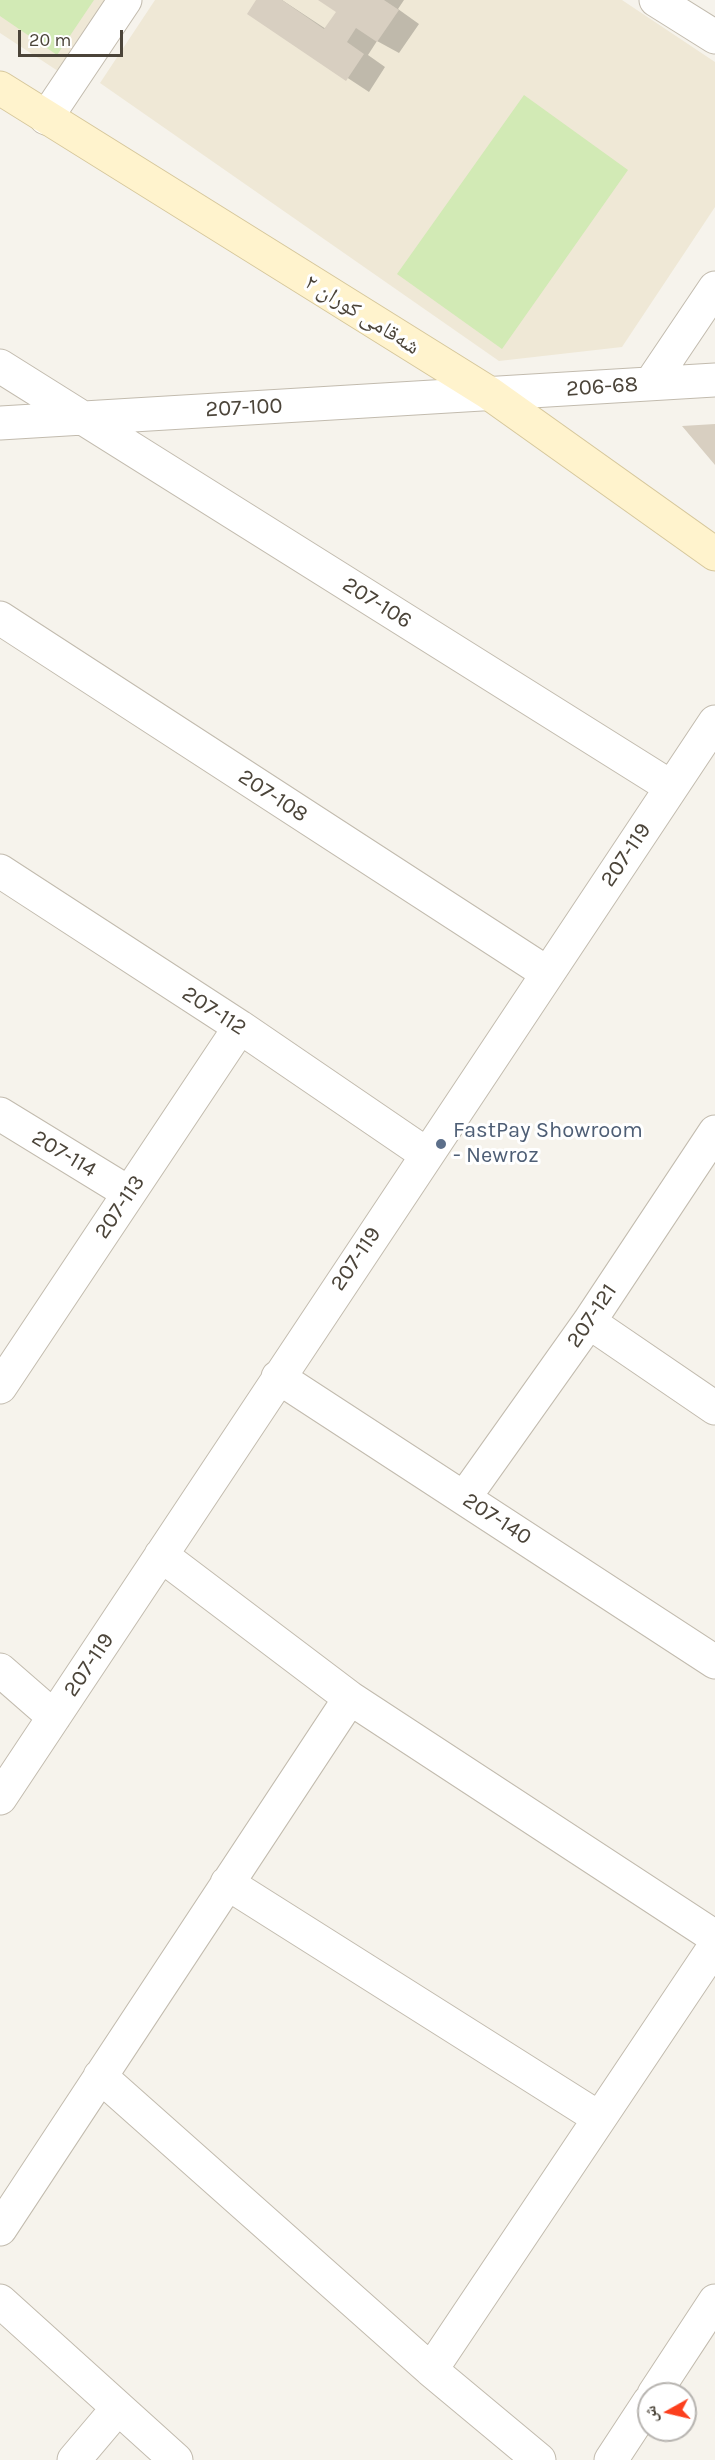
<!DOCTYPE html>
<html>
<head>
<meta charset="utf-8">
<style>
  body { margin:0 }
  #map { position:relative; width:715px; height:2460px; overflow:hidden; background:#f6f3ec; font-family:Karla,"Noto Naskh Arabic",sans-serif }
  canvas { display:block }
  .north { position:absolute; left:637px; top:2382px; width:60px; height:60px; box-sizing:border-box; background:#fff; border:2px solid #b7b4b0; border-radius:50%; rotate:262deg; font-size:16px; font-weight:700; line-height:24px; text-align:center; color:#4b4439 }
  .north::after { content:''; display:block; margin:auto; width:21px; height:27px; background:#fc3f1d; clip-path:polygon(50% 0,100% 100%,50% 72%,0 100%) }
  .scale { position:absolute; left:18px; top:30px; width:105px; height:27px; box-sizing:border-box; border:3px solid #4b4439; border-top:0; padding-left:8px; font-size:18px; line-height:21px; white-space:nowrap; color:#4b4439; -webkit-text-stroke:4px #fff; paint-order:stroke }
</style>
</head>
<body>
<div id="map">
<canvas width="715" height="2460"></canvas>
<div class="north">ش</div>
<div class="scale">20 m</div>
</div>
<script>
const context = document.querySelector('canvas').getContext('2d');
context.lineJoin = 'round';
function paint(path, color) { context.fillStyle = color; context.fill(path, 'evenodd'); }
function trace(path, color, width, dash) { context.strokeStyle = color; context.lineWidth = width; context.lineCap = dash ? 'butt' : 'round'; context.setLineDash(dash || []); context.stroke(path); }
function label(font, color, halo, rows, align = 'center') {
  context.font = font + ' Karla,"Noto Naskh Arabic",sans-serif'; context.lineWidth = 6; context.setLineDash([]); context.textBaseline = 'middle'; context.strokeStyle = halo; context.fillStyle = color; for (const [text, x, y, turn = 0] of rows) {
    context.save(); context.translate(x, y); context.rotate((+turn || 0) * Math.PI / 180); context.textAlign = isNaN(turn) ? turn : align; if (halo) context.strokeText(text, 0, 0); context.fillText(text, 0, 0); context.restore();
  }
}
paint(new Path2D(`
  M0,0H108L61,73L0,33Z
  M155,0H622L715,62V207L622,347L499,361L100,83Z`), '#efe8d6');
paint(new Path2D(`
  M0,0H94L57,55L0,16Z
  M524,95L628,170L502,349L397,274Z`), '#d2eab5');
paint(new Path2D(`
  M258,0H282L326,29L338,12L321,0H404L398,9L419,24L399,53L377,41L368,55L385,67L369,92L249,13Z`), '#0003');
paint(new Path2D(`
  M256,0H282L324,29L336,12L318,0H384L399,10L377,42L356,28L347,42L364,54L346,81L247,14Z
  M715,424V465L682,426Z`), '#d8cfc1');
const street = new Path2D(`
  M656,0L715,37
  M46,118L125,0
  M0,366L671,787
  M651,383L715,288
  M0,423L715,380
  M0,618L547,973
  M0,871L240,1027L426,1154
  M0,1114L129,1193
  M589,1322L715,1408
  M278,1377L715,1662
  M0,1387L240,1027
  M464,1498L589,1322L715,1132
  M161,1555L350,1698L715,1937
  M0,1670L54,1717
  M0,1798L715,722
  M227,1883L599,2118
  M100,2076L431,2370L539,2460
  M0,2229L350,1698
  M0,2301L176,2460
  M431,2370L715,1946
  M654,2394L715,2301
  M74,2460L118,2408
  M611,2460L649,2402`);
const secondary = new Path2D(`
  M0,88L489,393L715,554`);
trace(street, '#c2bbae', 35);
trace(secondary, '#d6c79b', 35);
trace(street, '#fff', 33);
trace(secondary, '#fff3cd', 33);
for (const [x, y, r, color] of [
  [441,1144,6,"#5c6f8a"]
]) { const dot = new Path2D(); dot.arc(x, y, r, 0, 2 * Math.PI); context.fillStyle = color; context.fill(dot); trace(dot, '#fff', 2); }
label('22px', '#4b4439', '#fff', [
  ["شەقامی کوران ٢",362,315,32],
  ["206-68",602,387,-4],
  ["207-100",244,408,-3],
  ["207-106",377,603,32],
  ["207-108",273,796,33],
  ["207-119",626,855,-56],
  ["207-112",214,1011,33],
  ["207-114",64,1154,31],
  ["207-113",120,1207,-56],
  ["207-119",356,1259,-56],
  ["207-121",592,1316,-56],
  ["207-140",497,1519,33],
  ["207-119",89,1665,-56]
]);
label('22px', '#4e5e75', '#fff', [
  ["FastPay Showroom",453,1131],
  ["- Newroz",453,1156]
], 'left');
</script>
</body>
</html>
